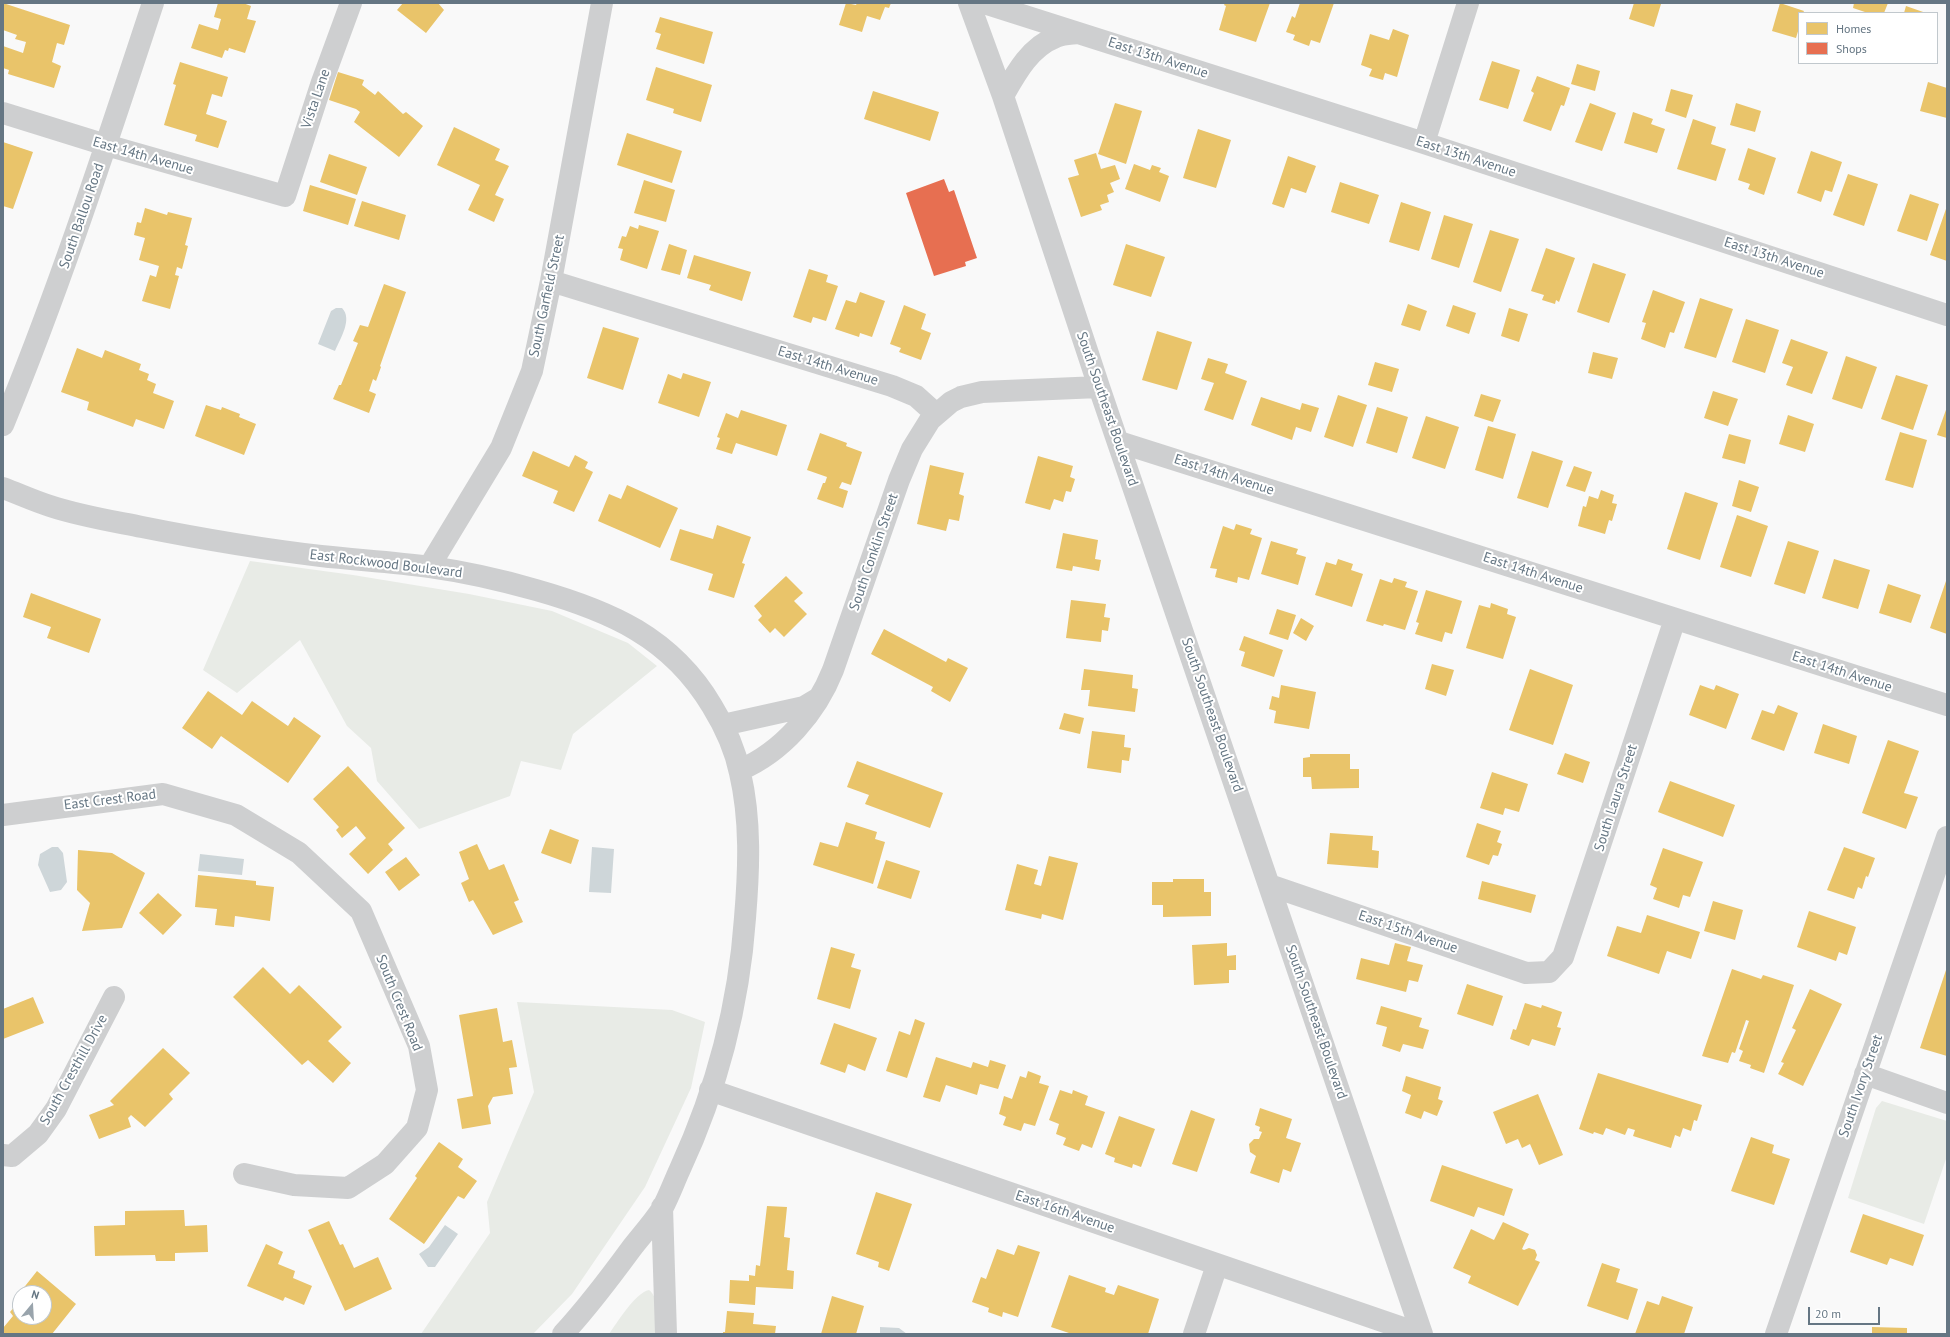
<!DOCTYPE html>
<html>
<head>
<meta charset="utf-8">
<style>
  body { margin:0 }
  #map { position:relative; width:1950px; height:1337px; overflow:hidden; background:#f9f9f9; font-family:"PT Sans",sans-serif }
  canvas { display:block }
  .frame { position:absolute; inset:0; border:4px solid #657683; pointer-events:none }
  .legend { position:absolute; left:1798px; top:12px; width:140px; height:52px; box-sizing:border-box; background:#fff; border:1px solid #c1c8cd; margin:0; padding:5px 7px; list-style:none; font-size:12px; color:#657683 }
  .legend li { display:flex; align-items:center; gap:8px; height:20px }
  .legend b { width:20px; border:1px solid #c1c8cd }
  .north { position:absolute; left:12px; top:1285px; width:40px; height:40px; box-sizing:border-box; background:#fff; border:1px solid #c1c8cd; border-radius:50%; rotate:18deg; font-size:11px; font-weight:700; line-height:16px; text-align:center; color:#657683 }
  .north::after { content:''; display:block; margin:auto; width:14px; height:18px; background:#99a4ac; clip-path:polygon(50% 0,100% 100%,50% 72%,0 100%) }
  .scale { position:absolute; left:1808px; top:1307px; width:72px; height:18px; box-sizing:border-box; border:2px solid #657683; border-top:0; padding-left:5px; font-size:12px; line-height:14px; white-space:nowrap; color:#657683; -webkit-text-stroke:3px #fff; paint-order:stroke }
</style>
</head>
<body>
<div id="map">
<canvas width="1950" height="1337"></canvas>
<div class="frame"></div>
<ul class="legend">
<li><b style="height:11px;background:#e9c46a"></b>Homes</li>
<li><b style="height:11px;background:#e76f51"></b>Shops</li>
</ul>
<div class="north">N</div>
<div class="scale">20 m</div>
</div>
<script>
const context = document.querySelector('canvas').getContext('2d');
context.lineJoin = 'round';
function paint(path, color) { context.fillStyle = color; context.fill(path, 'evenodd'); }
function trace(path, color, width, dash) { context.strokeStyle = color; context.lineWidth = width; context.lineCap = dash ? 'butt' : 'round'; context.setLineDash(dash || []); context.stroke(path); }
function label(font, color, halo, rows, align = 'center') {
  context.font = font + ' "PT Sans",sans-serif'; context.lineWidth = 4; context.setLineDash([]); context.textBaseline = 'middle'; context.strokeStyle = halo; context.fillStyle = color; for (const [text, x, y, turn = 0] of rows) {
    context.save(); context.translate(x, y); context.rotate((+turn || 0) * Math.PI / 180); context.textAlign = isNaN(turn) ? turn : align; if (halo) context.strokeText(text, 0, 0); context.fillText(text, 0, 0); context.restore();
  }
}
paint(new Path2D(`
  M250,561L353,575L469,594L552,611L628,643L657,666L573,734L561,770L521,761L510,796L419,829L377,781L371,748L347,726L300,640L237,693L203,670Z
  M517,1002L672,1010L705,1022L691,1088L645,1187L572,1294L533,1334H421L490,1233L487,1202L534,1092Z
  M1882,1101L1947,1121V1156L1924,1224L1848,1198L1876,1108Z
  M649,1290C661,1299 655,1321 655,1334H609C617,1323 635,1293 649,1290Z`), '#e8ebe6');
paint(new Path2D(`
  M336,308H342C353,319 340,339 335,351L318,344L331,311Z
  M52,847H58L63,853L67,882L61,890L50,892L38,865L40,854Z
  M592,847L614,849L611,893L589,892Z
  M200,854L244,859L242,875L198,871Z
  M445,1225L458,1234L435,1267H428L419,1254L429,1247Z
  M880,1327L899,1328L907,1334H880Z`), '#ced6d9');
paint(new Path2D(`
  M3,3L70,25L64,45L57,43L52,62L61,66L54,88L8,74L9,70L3,68V46L23,53L26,42L15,39L17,35L3,30Z
  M218,3H243L251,6L247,19L256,21L245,53L229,48L228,51L225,50L222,58L191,48L199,24L218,30L221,19L214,17Z
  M403,3H438L444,10L426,33L397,10Z
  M846,3L856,5L857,3H891L889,8L885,7L880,20L867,16L862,32L839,25Z
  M1225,3H1270L1256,42L1219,30L1226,6L1224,5Z
  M1300,3H1334L1320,43L1311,40L1309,46L1293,40L1295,35L1286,32L1292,16L1295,18Z
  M1634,3L1661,4L1654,27L1629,19Z
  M1780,3L1804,11L1803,13H1799V28L1796,38L1772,31Z
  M1854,3H1888L1884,13H1868L1853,8Z
  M1906,6L1926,13H1904Z
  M660,17L713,32L704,64L656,49L661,34L655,32Z
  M1393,29L1409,35L1397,77L1385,73L1383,80L1369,76L1372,69L1361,65L1370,34L1389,40Z
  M1492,61L1520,70L1508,109L1479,100Z
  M180,62L228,77L222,97L212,94L206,114L227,121L218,148L195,141L197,135L164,125L176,85L173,84Z
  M1577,64L1600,71L1595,91L1571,84Z
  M656,67L712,85L701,122L673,113L674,109L646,100Z
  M338,72L364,80L362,85L375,95L378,91L403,114L406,112L423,126L399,157L354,122L360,112L356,109L329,100Z
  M1537,76L1570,88L1564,106L1561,105L1551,131L1523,121L1534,93L1531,91Z
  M1928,82L1947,88V118L1920,111Z
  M1671,89L1693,95L1686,118L1665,111Z
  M873,91L939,112L930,141L864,119Z
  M1115,103L1142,111L1126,164L1098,154Z
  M1590,103L1616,113L1602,151L1575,142Z
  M1736,103L1761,111L1755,132L1730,125Z
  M1633,112L1653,119L1651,124L1665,129L1657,153L1624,143Z
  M1693,119L1716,127L1711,144L1726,149L1716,181L1677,169Z
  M454,127L500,149L495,160L509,166L495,195L504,199L494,222L468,210L480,185L437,165Z
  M1198,129L1231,140L1216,188L1183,178Z
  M627,133L682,151L672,183L617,165Z
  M3,142L33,152L13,209L3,206Z
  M1748,148L1776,158L1764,195L1748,189L1750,184L1738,180Z
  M1811,151L1842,162L1832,192L1825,190L1821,202L1797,193Z
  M1096,153L1101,169L1115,165L1120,179L1110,183L1114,192L1107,195L1109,202L1100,205L1102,210L1081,217L1068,178L1079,175L1074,160Z
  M329,154L367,167L357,195L320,182Z
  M1288,156L1316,166L1306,193L1291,188L1284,208L1272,204Z
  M1134,164L1150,170L1152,165L1161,168L1159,172L1169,176L1160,202L1125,189Z
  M1848,174L1878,184L1864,226L1833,215Z
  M644,180L675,190L666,222L634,213Z
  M1340,182L1379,195L1369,224L1331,212Z
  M310,185L356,199L348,225L303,211Z
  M1910,194L1939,204L1927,241L1897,231Z
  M362,201L406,215L399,240L354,226Z
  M1401,202L1431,212L1419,251L1389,242Z
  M1947,206V261L1930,255Z
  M145,208L167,215L168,212L192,218L185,245L188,246L182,269L177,267L175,275L179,276L170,309L142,301L150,275L156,277L159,266L139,260L145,238L134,235L137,222L141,223Z
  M1444,215L1473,224L1459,268L1431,259Z
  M639,225L659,231L647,269L620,260L623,249L618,248L622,236L626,237L630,226L638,229Z
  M1490,230L1519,239L1501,292L1473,282Z
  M669,244L687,250L680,275L661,270Z
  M1126,244L1165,257L1151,297L1113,285Z
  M1546,248L1575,258L1559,302L1556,300L1555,304L1542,300L1544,295L1531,291Z
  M694,255L751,272L742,301L709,290L711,285L687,278Z
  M1593,263L1626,274L1609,323L1577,312Z
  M809,269L828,275L826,282L838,286L826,321L813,317L811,323L793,317Z
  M384,284L406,292L380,366L381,367L376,381L373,379L369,391L376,394L369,413L333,399L339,385H341L358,343L353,341L360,325L368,327Z
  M1653,290L1685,302L1674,333L1670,332L1665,348L1641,339L1646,323L1642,322Z
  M860,292L885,301L872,337L860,333L859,337L835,329L846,300L856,303Z
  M1700,298L1733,309L1716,358L1684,348Z
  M1408,304L1427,311L1420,331L1401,325Z
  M904,305L926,314L921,329L931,333L921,360L899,352L901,348L890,344Z
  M1453,305L1476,313L1469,334L1446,326Z
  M1509,308L1528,314L1519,342L1501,336Z
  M1746,319L1779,330L1765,373L1732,362Z
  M603,327L639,338L623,390L587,378Z
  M1157,331L1192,342L1177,390L1142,380Z
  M1791,339L1828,352L1812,394L1786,385L1793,367L1782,363Z
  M77,348L102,358L105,350L141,364L139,370L149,374L147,380L156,384L153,393L174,401L164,429L136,419L133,427L87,410L89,402L61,392Z
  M1593,352L1618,358L1612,379L1588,373Z
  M1846,356L1877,367L1862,409L1832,399Z
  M1208,358L1228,364L1225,373L1247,381L1233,420L1204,410L1214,383L1201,379Z
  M1375,362L1399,369L1392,392L1368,385Z
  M683,373L711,382L699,417L658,403L668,374L681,379Z
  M1896,375L1928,385L1913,430L1881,419Z
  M1713,391L1738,399L1728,426L1704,418Z
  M1481,394L1501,400L1493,422L1474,416Z
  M1338,395L1367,405L1353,447L1324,437Z
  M1261,397L1300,410L1302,403L1319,408L1311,432L1296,427L1292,440L1251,425Z
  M206,405L221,410L222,407L240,414L239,417L256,424L244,455L195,436Z
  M1377,407L1408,417L1397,453L1366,443Z
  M1947,407V438L1937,435Z
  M741,410L787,425L777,456L736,443L732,454L716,449L720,438L717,437L726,413L738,418Z
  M1788,415L1814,424L1805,452L1779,444Z
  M1426,416L1459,427L1445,469L1412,458Z
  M1488,426L1516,434L1503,479L1475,470Z
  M1900,432L1927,440L1913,488L1885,480Z
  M820,433L847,443L846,446L862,452L851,485L842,482L839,488L848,491L843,508L817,499L823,483H825L827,477L807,470Z
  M1729,434L1751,440L1745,464L1722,458Z
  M533,451L569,467L575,455L588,462L585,468L593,472L574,512L553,503L558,491L522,476Z
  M1532,451L1563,461L1548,508L1517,498Z
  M1038,456L1073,466L1070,477L1075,479L1071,492L1066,491L1063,502L1054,499L1050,510L1025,503Z
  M930,465L964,473L959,494L964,496L959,521L949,519L946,531L917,524Z
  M1574,466L1592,472L1585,492L1566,486Z
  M1739,480L1759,487L1751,512L1732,506Z
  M627,485L678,508L660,548L598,521L609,494L621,499Z
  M1601,490L1614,495L1612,503L1617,504L1612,521L1609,520L1605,534L1578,526L1583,506L1586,507L1589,496L1598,499Z
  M1685,492L1718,503L1700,560L1667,549Z
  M1737,515L1768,526L1751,577L1720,567Z
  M1236,524L1252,529L1250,534L1262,538L1249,580L1238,577L1237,583L1215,577L1217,569L1210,568L1223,526L1234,530Z
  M717,525L751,537L742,563L745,564L734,598L708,590L713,574L670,560L680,529L713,539Z
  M1063,533L1098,540L1095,559L1101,560L1099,571L1073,566L1072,571L1056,568Z
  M1271,541L1298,549L1296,554L1306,557L1298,585L1261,574Z
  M1788,541L1819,551L1805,594L1774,584Z
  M1338,559L1353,564L1351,570L1363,574L1352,607L1315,595L1326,562L1336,565Z
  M1834,559L1870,570L1858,609L1822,598Z
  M786,576L803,593L794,601L807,614L784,637L775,628L770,633L758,620L762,616L754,606Z
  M1394,578L1407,582L1405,587L1418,591L1405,630L1384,624L1383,626L1366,621L1380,579L1392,583Z
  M1947,578V634L1930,628Z
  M1888,584L1921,595L1911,623L1879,613Z
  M1426,590L1462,601L1452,634L1445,632L1442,642L1415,634L1419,623L1416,622Z
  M31,593L101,619L89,653L47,638L51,627L23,617Z
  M1071,600L1106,604L1104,617L1110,618L1108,631L1102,630L1101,642L1066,638Z
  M1491,603L1508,609L1507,614L1516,617L1503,659L1466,648L1479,605L1490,608Z
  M1277,609L1296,615L1288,640L1269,634Z
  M1301,618L1314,626L1306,641L1293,633Z
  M884,629L946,662L948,658L968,668L950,702L931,691L933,687L871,654Z
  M1244,636L1283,650L1274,677L1241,666L1245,652L1239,650Z
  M1432,664L1454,670L1446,696L1425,689Z
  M1084,669L1133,675L1132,688L1138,689L1135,712L1088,706L1090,690H1081Z
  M1530,669L1573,685L1553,745L1509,730Z
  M1281,685L1316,692L1309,729L1274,723L1276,711L1269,709L1272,696L1279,698Z
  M1700,685L1714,690L1716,685L1739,694L1726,729L1689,715Z
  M208,691L242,715L252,701L288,726L294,717L321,736L288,783L221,736L212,749L182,728Z
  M1778,705L1798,713L1784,751L1751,739L1762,710L1774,714Z
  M1064,713L1084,718L1080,734L1059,729Z
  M1823,724L1857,736L1849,764L1814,753Z
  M1092,731L1125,735L1124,747L1131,748L1129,761L1122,760L1121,773L1087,768Z
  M1888,740L1919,751L1904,793L1918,797L1906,829L1862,813Z
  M1565,753L1590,762L1583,783L1557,774Z
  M1310,754H1350V769H1359V788L1312,789L1311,777H1303V758L1310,757Z
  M857,761L943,793L930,828L865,804L869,795L847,787Z
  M348,766L405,828L388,844L393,850L368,874L349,854L366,838L356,826L342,838L336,830L339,827L313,799Z
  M1492,772L1528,784L1519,812L1505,808L1503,815L1480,808Z
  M1670,781L1735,805L1723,837L1658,812Z
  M846,822L877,832L875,839L885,842L873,884L813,865L820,842L838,847Z
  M1477,823L1501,831L1497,842L1502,844L1498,856L1493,855L1489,865L1466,857Z
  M550,829L579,840L571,864L541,853Z
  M1330,833L1373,836L1372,850L1379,851L1378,868L1327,864Z
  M477,844L489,870L504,864L519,900L514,902L523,922L493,935L473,900L469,902L461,883L469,879L459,852Z
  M1844,847L1875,858L1868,877L1866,876L1862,889L1858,887L1854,899L1827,890Z
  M1663,848L1703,862L1690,897L1683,895L1679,908L1653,899L1657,888L1650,885Z
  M78,850L112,853L145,873L122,928L82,931L90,903L77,890Z
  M1049,856L1078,863L1063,920L1042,914L1041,919L1005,910L1017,864L1038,870L1034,884L1041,886Z
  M406,857L420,875L399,891L385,872Z
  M886,860L920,871L911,899L877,888Z
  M198,875L256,881V885L274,887L270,921L235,916L234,927L215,925L217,909L195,907Z
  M1173,879H1204V892H1211V916L1163,917V905H1152V882H1173Z
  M1482,881L1536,895L1531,913L1478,899Z
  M158,893L182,915L163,935L139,913Z
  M1713,901L1743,910L1735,940L1704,931Z
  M1809,911L1856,927L1847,955L1839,952L1836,961L1797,947Z
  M1647,915L1700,932L1691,959L1667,951L1659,974L1607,956L1617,926L1641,933Z
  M1227,943V956L1236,955V970H1229V983L1194,985L1192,945Z
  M1395,943L1411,947L1407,961L1423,965L1418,982L1409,980L1406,992L1356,979L1361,958L1389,965Z
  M831,947L855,954L851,967L861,970L850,1009L817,999Z
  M263,967L290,994L299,985L342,1027L328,1041L351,1063L333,1083L308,1060L302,1065L233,997Z
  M1947,967V1056L1920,1048Z
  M1732,969L1761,979L1763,975L1794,985L1764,1073L1750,1068L1751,1065L1739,1061L1743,1051L1739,1049L1749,1021L1746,1020L1735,1053L1732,1052L1728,1063L1702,1056Z
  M1467,984L1503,996L1493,1026L1457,1014Z
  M1810,989L1842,1004L1803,1086L1778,1074L1784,1063L1781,1062L1796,1030L1792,1028Z
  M33,997L44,1023L3,1039V1009Z
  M1525,1003L1541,1008L1542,1005L1562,1012L1557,1027L1561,1028L1555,1046L1532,1039L1529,1046L1510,1039L1513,1029L1516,1030Z
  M1381,1006L1422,1018L1419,1027L1429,1030L1423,1049L1403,1044L1400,1052L1382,1046L1387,1027L1376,1024Z
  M497,1008L503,1042L512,1040L517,1067L509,1068L513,1094L493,1097L488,1106L491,1124L462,1129L457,1099L473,1096L459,1015Z
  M915,1019L925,1023L907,1078L886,1071L899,1031L910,1035Z
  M834,1023L877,1038L865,1071L848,1064L845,1073L820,1064Z
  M163,1048L190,1073L169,1094L173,1099L145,1127L131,1115L128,1118L131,1127L99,1139L89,1115L114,1105L110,1101Z
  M936,1057L971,1068L973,1062L988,1067L990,1060L1006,1065L998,1089L980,1084L977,1095L946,1085L940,1102L923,1097Z
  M1028,1071L1041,1076L1039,1083L1049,1086L1035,1126L1024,1123L1021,1131L1003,1125L1006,1117L999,1114L1004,1096L1012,1099L1020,1076L1026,1078Z
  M1598,1073L1702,1105L1697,1121L1694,1120L1691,1131L1683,1128L1680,1137L1675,1135L1671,1148L1633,1136L1635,1130L1628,1128L1625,1135L1606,1128L1603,1135L1594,1132L1593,1134L1579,1129Z
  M1406,1076L1441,1087L1438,1099L1443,1101L1437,1116L1424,1111L1421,1119L1405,1113L1411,1095L1402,1091Z
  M1060,1090L1072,1094L1073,1090L1088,1096L1085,1105L1105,1112L1092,1148L1082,1144L1079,1151L1063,1145L1066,1138L1056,1134L1059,1124L1049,1120Z
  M1538,1094L1563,1155L1539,1165L1530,1144L1522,1148L1518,1139L1506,1144L1493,1112Z
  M1260,1108L1292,1119L1286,1138L1301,1143L1291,1172L1283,1169L1279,1183L1250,1173L1256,1156L1250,1152L1249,1144L1254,1139H1259L1262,1132L1259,1131L1260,1127L1255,1125Z
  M1191,1110L1215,1119L1197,1172L1172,1164Z
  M1119,1116L1155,1129L1141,1167L1133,1164L1132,1168L1114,1162L1115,1158L1105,1154Z
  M1751,1137L1774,1145L1772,1153L1790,1159L1774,1205L1731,1191Z
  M439,1142L463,1159L458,1167L477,1181L464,1199L458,1196L424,1244L389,1219L417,1178L415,1176Z
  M1442,1165L1513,1189L1504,1216L1478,1207L1474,1217L1430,1201Z
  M876,1192L912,1204L889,1271L878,1267L879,1262L856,1254Z
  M767,1206L787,1207L784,1237L790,1238L787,1270L794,1271L793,1289L756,1287L755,1305L729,1303L730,1280L749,1281V1275L755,1276L756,1265L760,1266Z
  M184,1210L185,1226L207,1225L208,1252L175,1253V1261H156L155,1255L95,1256L94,1226L125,1225V1211Z
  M1863,1214L1924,1235L1913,1266L1890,1258L1887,1265L1850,1252Z
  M329,1221L340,1245L343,1244L354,1268L378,1257L392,1289L345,1311L308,1230Z
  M1503,1222L1529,1234L1522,1249L1524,1250L1529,1248L1535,1250L1537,1255L1535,1260L1540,1262L1518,1306L1468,1283L1471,1276L1453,1268L1471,1229L1494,1240Z
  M266,1244L283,1252L278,1264L295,1271L293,1278L312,1286L304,1305L285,1297L283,1301L247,1286Z
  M1018,1245L1040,1252L1018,1317L1003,1312L1002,1317L988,1312L989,1308L972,1302L981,1277L986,1279L997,1249L1014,1255Z
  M1602,1263L1620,1269L1616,1282L1638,1289L1628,1320L1587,1306Z
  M37,1271L76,1304L52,1334H3V1328L13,1316L10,1312L20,1300V1317H44V1293H26L22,1290Z
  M1069,1275L1106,1288L1105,1292L1114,1295L1118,1285L1159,1299L1148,1334H1072L1051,1327Z
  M832,1296L864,1306L856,1334H821Z
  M1662,1296L1693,1307L1684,1334H1635L1647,1301L1659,1305Z
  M727,1311L754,1313L753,1324L776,1326L775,1334H723V1332H725Z
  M1872,1327L1907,1328V1334H1872Z`), '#e9c46a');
paint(new Path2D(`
  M944,179L949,192L954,190L977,258L965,262L966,266L934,276L906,193Z`), '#e76f51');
trace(new Path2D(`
  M969,3L1003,96L1099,387L1422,1334
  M984,3L1424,143L1947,315
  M1003,96C1016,73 1030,47 1056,37C1063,34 1071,34 1078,33
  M3,113L106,145L285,196L322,82L351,3
  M1424,143L1468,3
  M551,281L892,386L916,396L936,414
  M3,425C60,287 106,145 153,3
  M1119,442L1947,705
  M3,488C19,494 34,501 50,506C80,516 112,521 142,527C202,539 261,549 321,556C357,560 394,562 430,567C466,572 501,580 536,590C610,611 671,637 712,706C725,727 735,749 740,773C751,820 749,870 745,918C739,1004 716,1091 680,1169C674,1182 669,1196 662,1209C653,1223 641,1236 631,1249C609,1279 588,1307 563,1334
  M429,567L501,448L532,371L551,281L602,3
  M723,725L804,707L819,698
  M740,770C782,752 816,713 833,670L899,480L912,449L930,420L951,402L961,397L982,392L1099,387
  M3,815L163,794L236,815L299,853L361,911L419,1046L427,1090L417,1128L385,1164L348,1188L294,1185L244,1174
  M1269,885L1526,973L1549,972L1563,957L1675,619
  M1865,1074L1947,1103
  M710,1090L1420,1334
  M3,1155L12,1156L38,1134L56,1109L114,997
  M662,1207L666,1334
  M1194,1334L1217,1265
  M1776,1334L1947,837`), '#cecfd0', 22);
label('14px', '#657683', '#fff', [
  ["East 13th Avenue",1158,58,18],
  ["Vista Lane",316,99,-71],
  ["East 14th Avenue",143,156,16],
  ["East 13th Avenue",1466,157,18],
  ["South Ballou Road",82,216,-71],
  ["East 13th Avenue",1774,258,18],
  ["South Garfield Street",547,296,-78],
  ["East 14th Avenue",828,366,17],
  ["South Southeast Boulevard",1107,409,71],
  ["East 14th Avenue",1224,475,18],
  ["South Conklin Street",874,552,-71],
  ["East Rockwood Boulevard",386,564,7],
  ["East 14th Avenue",1533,573,18],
  ["East 14th Avenue",1842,672,18],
  ["South Southeast Boulevard",1212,715,71],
  ["South Laura Street",1616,798,-72],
  ["East Crest Road",110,800,-7],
  ["East 15th Avenue",1408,932,19],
  ["South Crest Road",399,1003,68],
  ["South Southeast Boulevard",1316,1022,71],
  ["South Cresthill Drive",74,1070,-61],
  ["South Ivory Street",1861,1086,-71],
  ["East 16th Avenue",1065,1212,19]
]);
</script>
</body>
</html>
